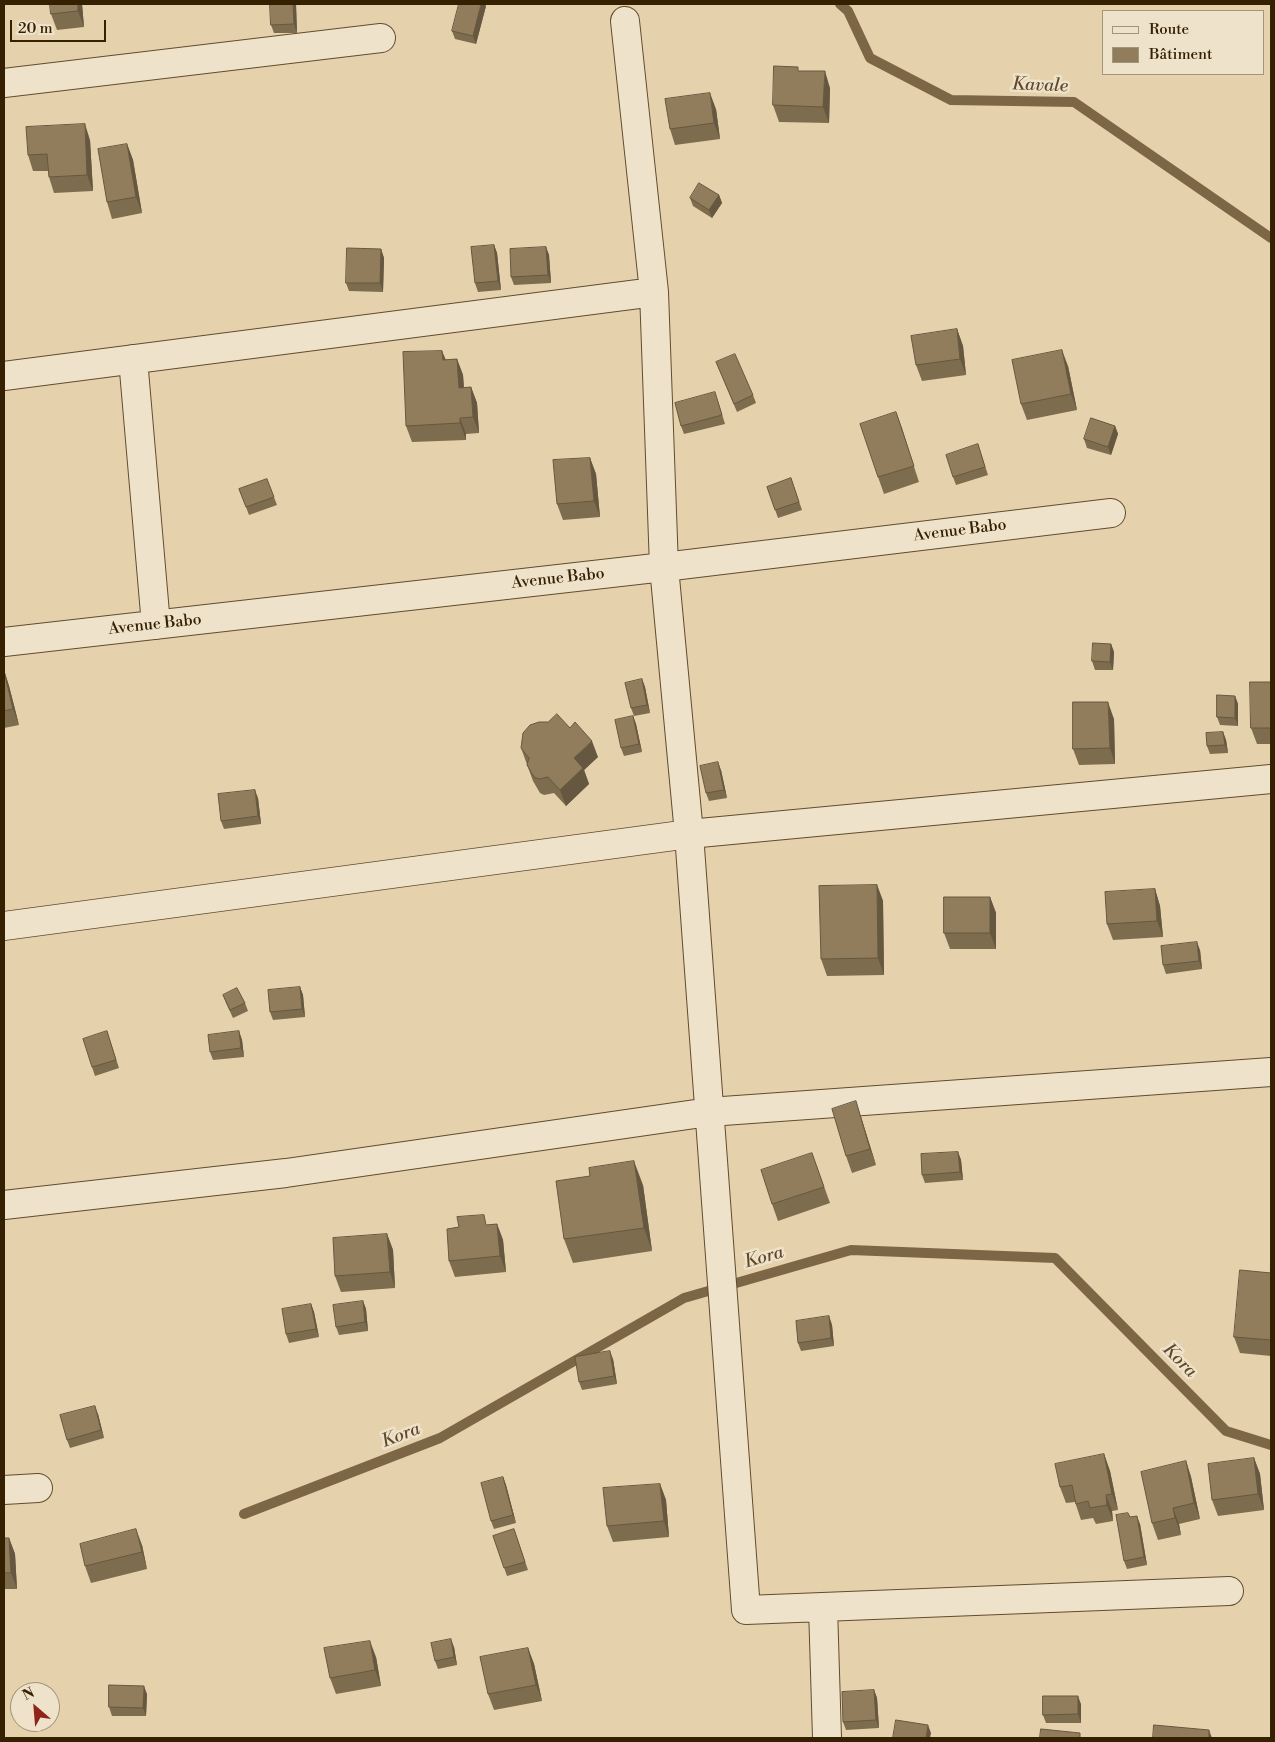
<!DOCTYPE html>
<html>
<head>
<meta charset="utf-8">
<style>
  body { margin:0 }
  #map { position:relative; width:1275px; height:1742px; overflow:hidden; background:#e5d2ad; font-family:"Libre Bodoni",serif }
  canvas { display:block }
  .frame { position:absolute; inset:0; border:5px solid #362002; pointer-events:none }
  .legend { position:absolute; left:1102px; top:10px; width:162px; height:65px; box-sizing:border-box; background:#eee2ca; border:1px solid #a4947a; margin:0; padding:6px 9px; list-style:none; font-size:15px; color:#362002 }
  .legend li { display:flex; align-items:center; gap:10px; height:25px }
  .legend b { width:25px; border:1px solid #a4947a }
  .north { position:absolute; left:10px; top:1682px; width:50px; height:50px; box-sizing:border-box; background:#eee2ca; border:1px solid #a4947a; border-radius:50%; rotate:333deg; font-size:14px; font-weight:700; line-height:20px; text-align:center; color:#362002 }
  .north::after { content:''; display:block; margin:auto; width:18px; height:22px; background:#8f2418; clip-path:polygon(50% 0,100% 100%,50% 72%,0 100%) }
  .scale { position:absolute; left:10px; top:20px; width:96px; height:22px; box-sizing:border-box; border:2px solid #362002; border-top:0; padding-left:6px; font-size:15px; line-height:18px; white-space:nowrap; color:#362002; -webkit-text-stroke:4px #eee2ca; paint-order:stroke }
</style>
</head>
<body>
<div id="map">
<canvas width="1275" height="1742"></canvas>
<div class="frame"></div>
<ul class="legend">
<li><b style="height:6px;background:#eee2ca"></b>Route</li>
<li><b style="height:14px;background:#917d5b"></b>Bâtiment</li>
</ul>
<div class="north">N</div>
<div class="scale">20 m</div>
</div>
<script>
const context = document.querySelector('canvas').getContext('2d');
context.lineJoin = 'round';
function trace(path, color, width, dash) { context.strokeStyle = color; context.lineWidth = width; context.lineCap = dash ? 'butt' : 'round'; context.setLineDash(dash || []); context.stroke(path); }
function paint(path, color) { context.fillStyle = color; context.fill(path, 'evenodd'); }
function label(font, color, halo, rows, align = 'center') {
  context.font = font + ' "Libre Bodoni",serif'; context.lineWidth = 5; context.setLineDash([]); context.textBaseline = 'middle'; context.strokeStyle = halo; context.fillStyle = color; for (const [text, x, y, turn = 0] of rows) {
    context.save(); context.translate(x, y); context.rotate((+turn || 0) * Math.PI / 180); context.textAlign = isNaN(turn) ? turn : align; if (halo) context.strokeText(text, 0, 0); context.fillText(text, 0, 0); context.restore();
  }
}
trace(new Path2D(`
  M840,4L848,11L870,58L951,100L1074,102L1271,238
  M244,1514L440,1438L684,1298L851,1250L1055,1258L1226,1431L1271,1445`), '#7c6646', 10);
const minor = new Path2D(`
  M625,21L654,292L664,567L689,834L746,1610L1229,1591
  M4,83L381,38
  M133,359L156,625
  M4,376L654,292
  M4,642L664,567L1111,513
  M4,926L689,834L1271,779
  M4,1205L286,1173L709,1112L1271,1072
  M4,1490L38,1488
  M823,1607L827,1738`);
trace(minor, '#624c2d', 30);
trace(minor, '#eee2ca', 28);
paint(new Path2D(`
  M82,4L84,27L57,30L51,14Z
  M296,4L297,33H274L271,25Z
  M486,6L476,44L455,39L452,31Z
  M800,71L830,88L829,123L779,122L773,105Z
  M716,109L720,139L675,145L670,129Z
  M90,140L93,191L54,193L49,177L48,171H33L28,155Z
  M127,144L133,160L142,213L112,219L107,202Z
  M719,195L722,203L712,218L693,206L690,198Z
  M494,245L497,253L501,290L478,292L475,283Z
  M546,247L549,255L551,283L514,285L511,277Z
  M381,249L384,258L383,292L349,291L346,283Z
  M957,329L963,346L966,375L922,381L916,365Z
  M442,351L446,360L457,359L463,375L464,388L471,387L477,403L479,433L466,434V440L412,442L406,426Z
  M716,362L753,395L756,403L737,412Z
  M1068,366L1077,410L1027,420L1021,404Z
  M718,401L725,424L684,434L681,426Z
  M896,412L919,482L884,494L878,477Z
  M1115,426L1118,434L1111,455L1087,448L1084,439Z
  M978,444L988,475L956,485L953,477Z
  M590,458L596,474L600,517L563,520L557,504Z
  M791,478L802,510L778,518L767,487Z
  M267,479L277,505L249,515L239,489Z
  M1111,644L1114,652L1113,670H1095L1092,661Z
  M4,670L9,686L19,725L4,728Z
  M642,679L645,687L650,713L634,716L631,708Z
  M1271,682V744H1257L1251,728Z
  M1235,696L1238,704V726L1220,725L1217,717Z
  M633,716L636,724L642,752L624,756L621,748Z
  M1114,719L1115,764L1079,765L1073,749Z
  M1223,732L1226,740L1228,753L1210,754L1207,746Z
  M521,748L598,757L584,770L589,784L566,806L554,793L544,795L540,793L533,781Z
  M721,770L727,798L709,801L706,793Z
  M258,798L261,824L224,829L221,821Z
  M877,885L883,901L884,975L827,976L821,959Z
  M1155,889L1160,906L1163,937L1113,940L1107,924Z
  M990,897L996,913V949H950L944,933Z
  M1200,950L1202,969L1166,974L1163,965Z
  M300,987L303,995L305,1017L273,1020L270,1012Z
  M223,995L245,1003L248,1011L233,1018L226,1003Z
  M107,1031L119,1068L95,1076L92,1067Z
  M239,1031L242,1040L244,1057L213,1060L210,1052Z
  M861,1117L876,1165L852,1173L846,1156Z
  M958,1152L961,1160L963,1180L925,1183L922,1175Z
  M812,1153L830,1203L778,1221L772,1204Z
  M643,1185L652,1251L573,1263L564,1239Z
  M497,1224L503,1240L506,1272L455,1277L449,1261L488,1225Z
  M387,1234L393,1250L395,1288L341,1292L335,1276Z
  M1271,1273V1356L1240,1353L1234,1337Z
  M363,1301L366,1309L368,1331L339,1335L336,1327Z
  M311,1304L314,1312L319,1337L289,1343L286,1334Z
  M829,1316L832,1325L834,1346L801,1351L798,1343Z
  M613,1359L617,1384L582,1390L579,1382Z
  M98,1414L104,1438L70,1448L67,1440Z
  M1104,1454L1110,1471L1118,1510L1112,1511L1113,1521L1096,1524L1093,1518L1081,1520L1075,1502L1066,1503L1060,1487Z
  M1254,1458L1260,1474L1264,1510L1218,1516L1212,1500Z
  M1186,1461L1191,1477L1200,1519L1179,1524L1181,1535L1158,1540L1152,1523Z
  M503,1477L506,1485L516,1523L494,1529L491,1521Z
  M660,1484L666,1500L669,1537L613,1542L607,1526Z
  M1130,1517L1140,1524L1147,1565L1127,1569L1124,1561Z
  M514,1529L528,1570L507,1576L493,1536Z
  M4,1538H9L15,1554L17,1589H4Z
  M142,1545L147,1569L91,1583L85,1566Z
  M454,1647L457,1665L438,1669L435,1661Z
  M528,1648L534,1664L542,1701L494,1710L488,1694Z
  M376,1657L381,1686L336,1694L330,1678Z
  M874,1690L877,1698L879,1728L846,1730L843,1722Z
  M147,1694L146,1716H112L109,1707Z
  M1081,1704V1723H1046L1043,1715Z`), '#7d6c4e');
paint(new Path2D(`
  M78,4H82L84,27L78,11Z
  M293,4H296L297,33L294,24Z
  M481,4H485L486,6L476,44L473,36Z
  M825,71L830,88L829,123L823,107Z
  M710,93L716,109L720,139L714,123Z
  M85,124L90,140L93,191L87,175Z
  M127,144L133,160L142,213L136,197Z
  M719,195L722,203L712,218L709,210Z
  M494,245L497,253L501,290L498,281Z
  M546,247L549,255L551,283L548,275Z
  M381,249L384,258L383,292L380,283Z
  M957,329L963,346L966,375L960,359Z
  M1062,350L1068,366L1077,410L1071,394Z
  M442,351L448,367L443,360Z
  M457,359L463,375L465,404L459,388Z
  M471,387L477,403L479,433L473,417Z
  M896,412L902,428L919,482L914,466Z
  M460,418L466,434V440L460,423Z
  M1115,426L1118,434L1111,455L1108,447Z
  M590,458L596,474L600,517L594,501Z
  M1111,644L1114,652L1113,670L1110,662Z
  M4,670L9,686L19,725L13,709Z
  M642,679L645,687L650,713L647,705Z
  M1235,696L1238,704V726L1235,718Z
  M1108,702L1114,719L1115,764L1110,748Z
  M633,716L636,724L642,752L639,744Z
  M1223,732L1226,740L1228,753L1225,745Z
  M592,741L598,757L584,770L589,784L566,806L560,790L574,758Z
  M718,762L721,770L727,798L724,790Z
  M255,790L258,798L261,824L258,816Z
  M877,885L883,901L884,975L878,958Z
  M1155,889L1160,906L1163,937L1157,921Z
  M990,897L996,913V949L990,933Z
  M1197,942L1200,950L1202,969L1199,961Z
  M300,987L303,995L305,1017L302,1009Z
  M239,1031L242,1040L244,1057L241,1048Z
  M856,1101L876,1165L870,1149Z
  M958,1152L961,1160L963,1180L960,1172Z
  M634,1161L643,1185L652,1251L644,1228Z
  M497,1224L503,1240L506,1272L500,1256Z
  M387,1234L393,1250L395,1288L390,1272Z
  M363,1301L366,1309L368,1331L365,1322Z
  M311,1304L314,1312L319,1337L316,1329Z
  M829,1316L832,1325L834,1346L831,1338Z
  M610,1351L613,1359L617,1384L614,1376Z
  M95,1406L98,1414L104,1438L101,1430Z
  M1104,1454L1110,1471L1118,1510L1112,1494Z
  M1254,1458L1260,1474L1264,1510L1258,1494Z
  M1186,1461L1191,1477L1200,1519L1194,1503Z
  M503,1477L506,1485L516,1523L513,1515Z
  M660,1484L666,1500L669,1537L664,1521Z
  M1106,1495L1112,1511L1113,1521L1107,1505Z
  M1173,1508L1179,1524L1181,1535L1175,1518Z
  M1137,1516L1140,1524L1147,1565L1144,1557Z
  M136,1529L142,1545L147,1569L142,1552Z
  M9,1538L15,1554L17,1589L11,1573Z
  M451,1639L454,1647L457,1665L454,1657Z
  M370,1641L376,1657L381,1686L375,1670Z
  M528,1648L534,1664L542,1701L536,1685Z
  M144,1686L147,1694L146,1716L143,1708Z
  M874,1690L877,1698L879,1728L876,1720Z
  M1078,1696L1081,1704V1723L1078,1714Z
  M928,1725L931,1733L930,1738H926Z
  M1209,1730L1212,1738H1209Z`), '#665840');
const building = new Path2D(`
  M50,4H78V11L51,14Z
  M270,4H293L294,24L271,25Z
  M459,4H481L473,36L452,31Z
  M774,66L798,67V71H825L823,107L773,105Z
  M710,93L714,123L670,129L665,99Z
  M85,124L87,175L49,177L47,154L28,155L26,127Z
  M127,144L136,197L107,202L98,149Z
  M699,183L719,195L709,210L690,198Z
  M494,245L498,281L475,283L471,247Z
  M546,247L548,275L511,277L510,249Z
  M347,248L381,249L380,283H346Z
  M957,329L960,359L916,365L911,336Z
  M1062,350L1071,394L1021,404L1012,360Z
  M442,351L443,360L457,359L459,388L471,387L473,417L460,418V423L406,426L403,352Z
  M735,354L753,395L734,404L716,362Z
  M715,392L722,415L681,426L675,403Z
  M896,412L914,466L878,477L860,424Z
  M1091,418L1115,426L1108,447L1084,439Z
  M978,444L985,467L953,477L946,455Z
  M590,458L594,501L557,504L553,460Z
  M791,478L799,502L775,510L767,487Z
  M267,479L274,497L246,507L239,489Z
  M1093,643L1111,644L1110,662L1092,661Z
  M4,671L13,709L4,711Z
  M642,679L647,705L631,708L625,683Z
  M1250,682H1271V728H1251Z
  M1217,695L1235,696V718L1217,717Z
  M1073,702H1108L1110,748L1073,749Z
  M557,714L570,728L575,722L592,741L574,758L583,768L560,790L548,777L539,779L534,777L527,765L529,758L521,748L523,733L530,725L539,722H548Z
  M633,716L639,744L621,748L615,720Z
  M1223,732L1225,745L1207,746L1206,733Z
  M718,762L724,790L706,793L700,766Z
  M255,790L258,816L221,821L218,794Z
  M877,885L878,958L821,959L819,886Z
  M1155,889L1157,921L1107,924L1105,892Z
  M944,897H990V933H944Z
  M1197,942L1199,961L1163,965L1161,946Z
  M300,987L302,1009L270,1012L268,990Z
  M237,988L245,1003L230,1010L223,995Z
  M107,1031L116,1060L92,1067L83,1039Z
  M239,1031L241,1048L210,1052L208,1035Z
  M856,1101L870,1149L846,1156L832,1109Z
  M958,1152L960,1172L922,1175L921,1154Z
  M812,1153L824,1187L772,1204L761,1170Z
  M634,1161L644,1228L564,1239L556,1181L590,1176L589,1168Z
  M484,1215L486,1225L497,1224L500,1256L449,1261L447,1229L459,1227L457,1217Z
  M387,1234L390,1272L335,1276L333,1238Z
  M1240,1270L1271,1273V1340L1234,1337Z
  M363,1301L365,1322L336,1327L333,1305Z
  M311,1304L316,1329L286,1334L282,1309Z
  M829,1316L831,1338L798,1343L796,1321Z
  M610,1351L614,1376L579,1382L575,1357Z
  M95,1406L101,1430L67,1440L60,1415Z
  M1104,1454L1112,1494L1106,1495L1107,1505L1090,1508L1088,1501L1076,1504L1072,1485L1060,1487L1055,1464Z
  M1254,1458L1258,1494L1212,1500L1208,1464Z
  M1186,1461L1194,1503L1173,1508L1175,1518L1152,1523L1141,1472Z
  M503,1477L513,1515L491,1521L481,1483Z
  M660,1484L664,1521L607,1526L603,1488Z
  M1128,1513L1130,1517L1137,1516L1144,1557L1124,1561L1116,1515Z
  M136,1529L142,1552L85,1566L80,1544Z
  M514,1529L525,1562L504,1568L493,1536Z
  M4,1538H9L11,1573H4Z
  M451,1639L454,1657L435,1661L431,1643Z
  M370,1641L375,1670L330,1678L324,1648Z
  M528,1648L536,1685L488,1694L480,1657Z
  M109,1685L144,1686L143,1708L109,1707Z
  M874,1690L876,1720L843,1722L842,1692Z
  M1043,1696H1078V1714L1043,1715Z
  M896,1720L928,1725L926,1738H893Z
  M1154,1725L1209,1730V1738H1153Z
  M1041,1729L1080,1733V1738H1040Z`);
paint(building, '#917d5b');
trace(building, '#665840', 1);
label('16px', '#362002', '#eee2ca', [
  ["Avenue Babo",960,531,-7],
  ["Avenue Babo",558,579,-6],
  ["Avenue Babo",155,625,-6]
]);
label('italic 18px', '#5f492a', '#eee2ca', [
  ["Kavale",1040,86,2],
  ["Kora",764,1258,-16],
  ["Kora",1179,1361,45],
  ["Kora",401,1436,-21]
]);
</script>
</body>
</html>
